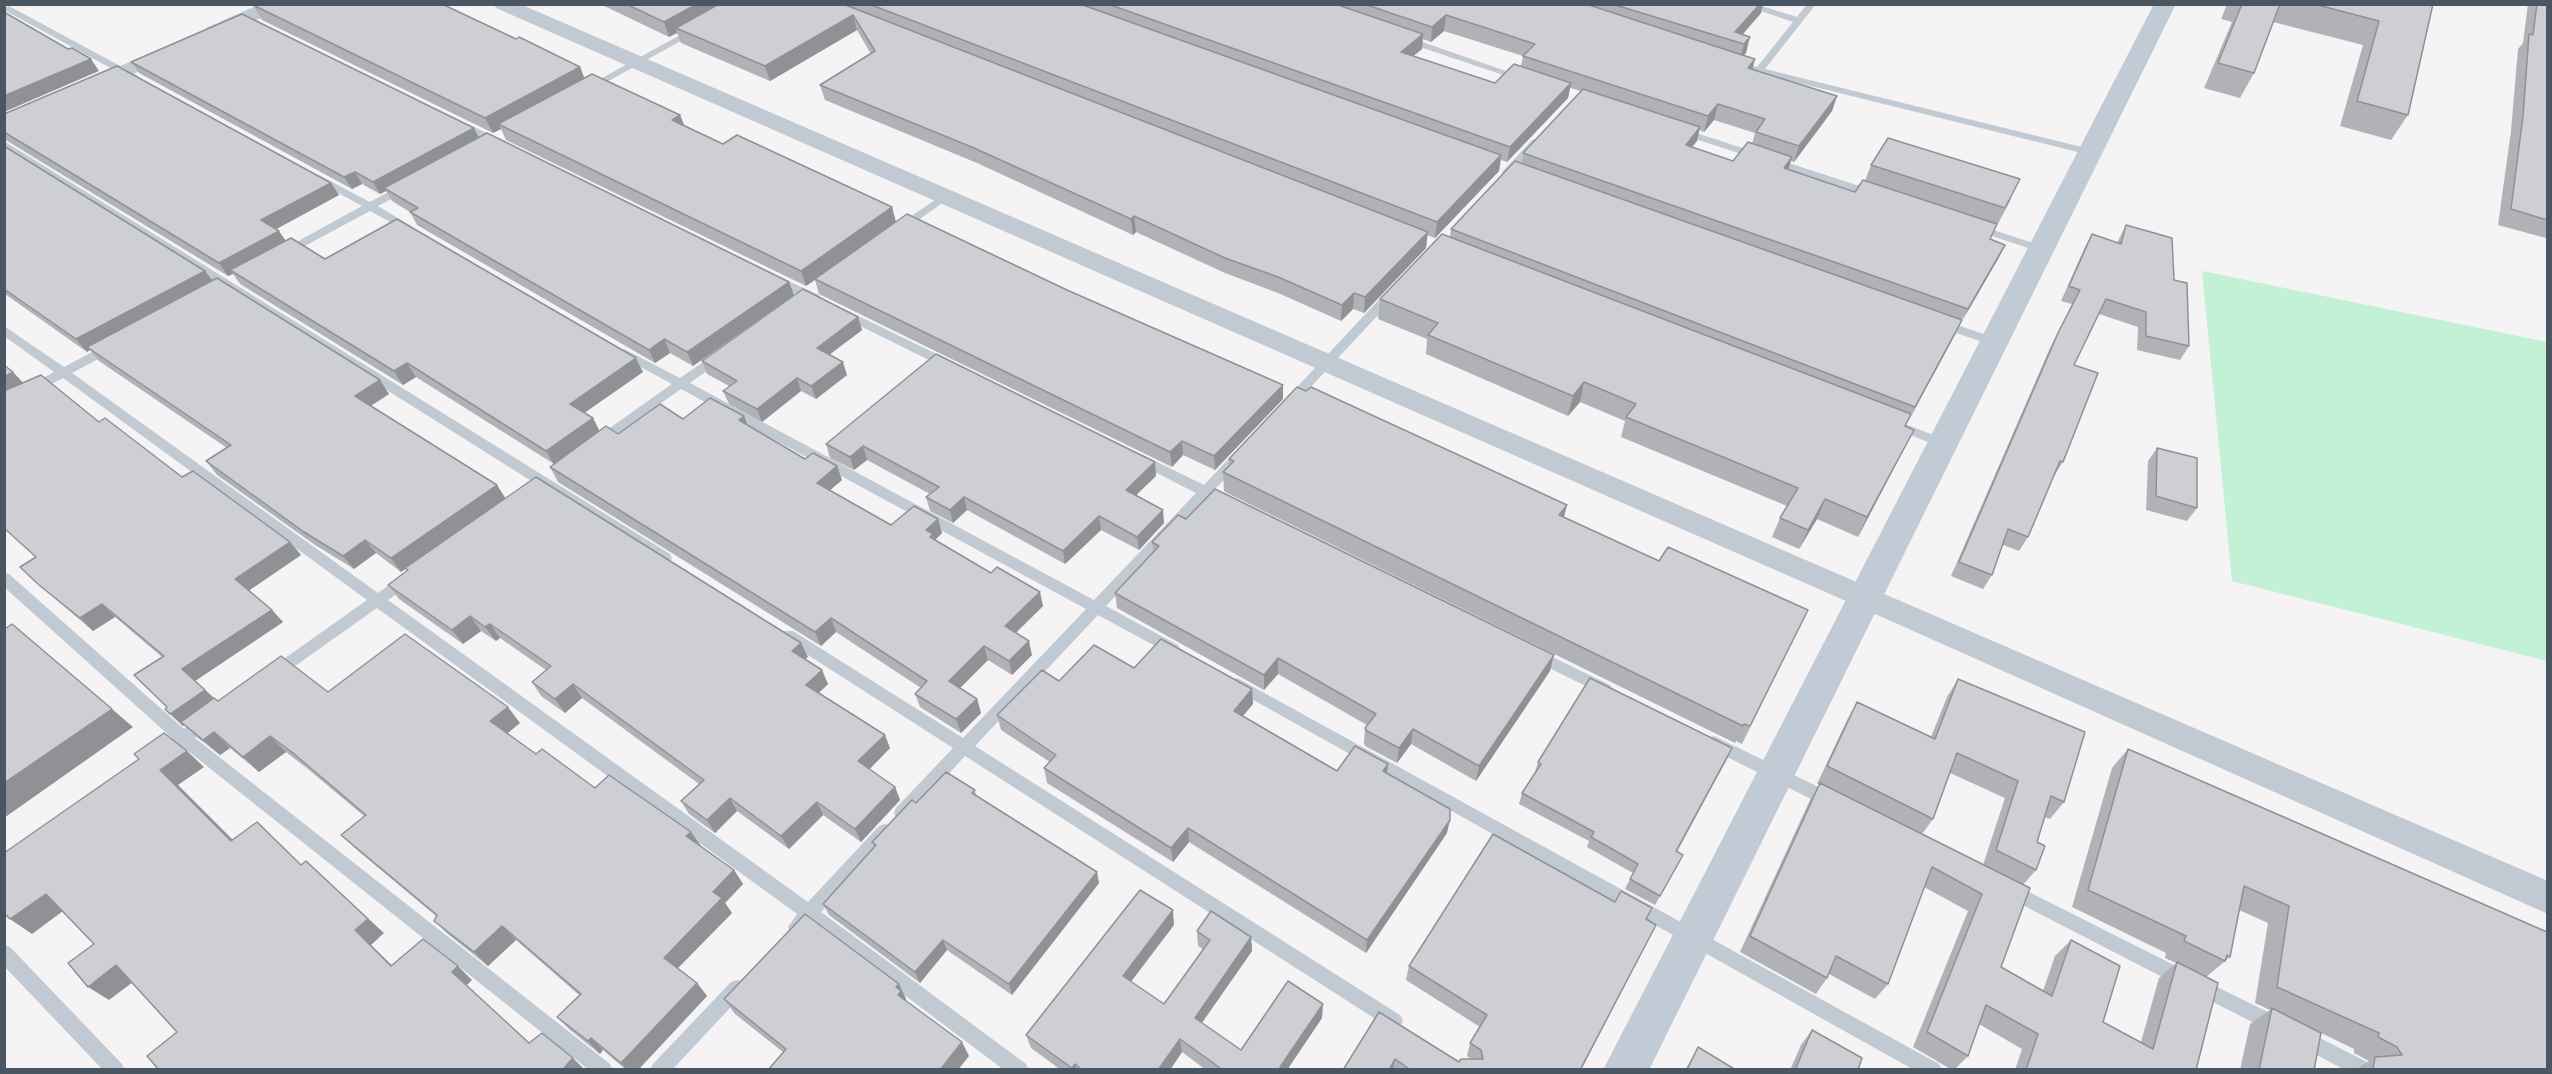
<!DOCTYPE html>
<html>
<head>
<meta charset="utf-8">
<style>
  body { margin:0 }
  #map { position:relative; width:2552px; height:1074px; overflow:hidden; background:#f5f3f3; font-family:Poppins,sans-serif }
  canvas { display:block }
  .frame { position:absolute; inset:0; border:6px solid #4a5661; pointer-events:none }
</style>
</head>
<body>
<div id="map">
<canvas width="2552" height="1074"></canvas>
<div class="frame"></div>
</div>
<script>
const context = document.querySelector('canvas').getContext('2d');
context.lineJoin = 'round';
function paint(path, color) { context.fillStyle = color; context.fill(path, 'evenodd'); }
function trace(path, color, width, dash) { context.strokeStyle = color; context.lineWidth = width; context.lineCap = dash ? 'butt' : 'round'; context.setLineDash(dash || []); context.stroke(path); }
paint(new Path2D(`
  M2202,271L2547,342V661L2232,581Z`), '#c3f1d5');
paint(new Path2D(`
  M1740,4H1755L1797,17L1807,4H1816L1765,69L2094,150L2095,152L2090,155L1734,67V63L1757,67L1793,22Z
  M9,6L135,74L137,76L129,78L6,11V7Z
  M691,29L699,31L592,90L584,88Z
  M1402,37H1408L1526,78L1518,80L1402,41Z
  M461,121L504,141L505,143L504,145H496L457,126L456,124Z
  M1681,128L1878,192L1879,194L1874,197L1870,196L1677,133V129Z
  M1536,139L1540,140V144L1510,176H1502V172L1532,140Z
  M4,141L670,554L672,558L670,562H660L4,149Z
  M317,174L370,202L400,186H408V190L378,206L416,229L415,231H407L370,211L290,254H282V250L362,206L313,179L312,177Z
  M944,194L949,197L948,199L903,231H895V227Z
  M1978,225L2045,247L2047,249L2041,252L2037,251L1974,230L1973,228Z
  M775,275L819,295L821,298L815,302L811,301L771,282V276Z
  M1391,290L1397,294L1395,297L1293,406H1285L1283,403L1285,400L1387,291Z
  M842,308L953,362L955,365L953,368H945L838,315L836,312L838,309Z
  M1943,320L1998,339L2000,342L1994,346L1939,327L1937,324Z
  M4,326L64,367L107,344H115L117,347L115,350L72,373L378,593L400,577H410L412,581L410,585L388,600L808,902L879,826L885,824L891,826L893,831L891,836L821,912L1026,1064L1029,1070H1004L810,924L802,933L796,935L790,933L788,927L797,914L377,608L281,676L276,678L271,676L269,672L271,668L367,600L63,378L4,409V399L54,372L4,336Z
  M624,349L680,378L713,355H721L723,358L721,361L690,383L1094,600L1196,493L1133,461L1132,458L1133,455H1143L1204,485L1236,451H1246L1247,454L1246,457L1214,490L1231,499L1233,502L1231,505L1226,507L1207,498L1106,606L1178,645L1180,649L1178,653L1173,655L1168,653L1098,615L975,746L1400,1015L1403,1021L1400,1027L1394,1030L1388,1027L965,756L908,818L902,820L896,818L894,813L896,808L953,748L783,639L781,635L783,631H793L963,738L1086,609L681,389L605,443H597L595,440L597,437L672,384L620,356L618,353Z
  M1897,421L1947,440L1949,443L1943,448L1893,428L1891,425Z
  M4,573L9,574L184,729C192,723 202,713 212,717L215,721L212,725L195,738L610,1064L613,1070H589L183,747C175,752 168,760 159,757L156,752L159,747L172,738L4,587Z
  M1536,649L1610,685L1612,689L1610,693L1605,695L1600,693L1531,659L1529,655L1531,651Z
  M1237,678L1939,1064L1942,1070H1914L1232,688L1230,684L1232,680Z
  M1714,736L1837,796L1839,801L1837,806L1831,808L1825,806L1709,748L1706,743L1709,738Z
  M2009,882L2188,972L2191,978L2188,984L2182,986L2176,984L2003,895L2001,890L2003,885Z
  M4,945L10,947L122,1064L125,1070H103L4,966Z
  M2199,978L2282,1019L2285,1025L2282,1031L2276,1034L2270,1031L2193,992L2190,986L2193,980Z
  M737,980L743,982L746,988L743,994L672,1070H650L653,1064L731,982Z
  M2304,1030L2371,1064L2374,1070H2345L2298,1045L2295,1039L2298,1033Z`), '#c1cad2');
paint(new Path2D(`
  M260,4H286L284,8L220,36L213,38L203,32L206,28Z
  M494,4H520L2548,881V914L1855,605L496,8Z
  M170,45L177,47L180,51L177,55L96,90H82L79,86L82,82Z`), '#c1cad2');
paint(new Path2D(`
  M2154,4H2176L1649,1070H1603Z`), '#c1cbd6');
paint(new Path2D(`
  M600,4H1760L1761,13L1742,35L1746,53L1743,55L1752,69L1837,96L1832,111L1794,162L1791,161L1788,169L1855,192L1865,181L1871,165L2011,199L1990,239L2005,245L1998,259L1960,323L1907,422L1905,426L1904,449L1858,537L1817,519L1799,549L1772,537L1780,518L1787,506L1621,437L1625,421L1580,402L1568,416L1426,354L1427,339L1378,319L1380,299L1450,237L1451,229L1522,163L1523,153L1581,91L1570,88L1568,98L1507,162L1501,160L1499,171L1435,238L1427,235L1426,248L1364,313L1353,309L1341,321L1278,293L1225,273L1136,232L1133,235L977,163L825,100L820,85L871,54L857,30L770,81L681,43L677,33L669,37ZM1444,31L1523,56L1521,66L1495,83L1413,56L1422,49L1423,39L1431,42ZM1714,120L1755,133L1752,144L1733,161L1692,147L1697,141L1699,130L1704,132Z
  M2227,4H2433L2408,115L2391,140L2340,126L2363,45L2273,22L2254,73L2240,98L2204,88L2232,22L2221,19Z
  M2528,4H2547V236L2546,238L2498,225L2511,131L2518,49L2523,43Z
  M253,5L516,39L580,67L584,78L680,115L684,125L723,144L892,207L896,222L1067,290L1283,385V399L1215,470L1183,455L1172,467L819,294L815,280L806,286L506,140L501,129L493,133L262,20Z
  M131,62L474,128L479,137L789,282L794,295L693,366L670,353L655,363L417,225L410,212L392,201L386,191L380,194L362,184L352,189L139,73Z
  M4,114L331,183L339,195L276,229L285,240L325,259L643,372L584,413L593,418L599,431L618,434L683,419L748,425L805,459L837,466L842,480L830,490L891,525L938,519L942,533L935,540L1043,606L1016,633L1032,655L1012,675L988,660L960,688L977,699L981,713L961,733L920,707L915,694L921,688L836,632L821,646L558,482L550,467L554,464L416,377L403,385L240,284L233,274L228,276L4,139Z
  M4,146L205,271L212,280L380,380L389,394L371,406L505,498L808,657L805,659L828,684L819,693L890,748L869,769L895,787L900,800L861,842L823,815L789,849L737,811L715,833L689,814L681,801L699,784L582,698L565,713L541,696L532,682L546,670L500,638L496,641L481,631L463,644L399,599L388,585L407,571L405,569L401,572L376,553L354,569L315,545L217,475L206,461L227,448L99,361L90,350L87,352L5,294L4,295Z
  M2126,225L2174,280L2189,346L2180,360L2137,350L2138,327L2099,314L2074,365L2063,462L2054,476L2028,537L2019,551L2003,545L1992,575L1983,589L1951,576L2050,348L2072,304L2061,301L2084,249L2092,234L2117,243Z
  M858,317L862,330L829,355L847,375L816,399L801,391L762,422L729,404L723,391L729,386L707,374L702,361Z
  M13,372L23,383L99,422L182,477L290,542L301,555L249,590L272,610L283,622L195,681L218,701L328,692L520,723L507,733L536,754L595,788L691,832L701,846L734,870L743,884L725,903L732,913L678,968L697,983L707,996L638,1070H626L603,1050L600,1054L570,1030L557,1017L579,995L516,940L488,966L449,935L434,921L436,916L357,850L341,835L364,816L308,769L286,752L259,772L230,748L220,755L198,738L184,725L183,726L165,709L167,707L162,657L115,617L93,631L53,597L20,567L36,557Z
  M826,444L1155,462L1156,476L1136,495L1164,523L1139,550L1101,530L1065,564L967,510L953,523L930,511L926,497L930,494L867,460L854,470L830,458Z
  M2157,448L2197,508L2187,521L2146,510L2148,461Z
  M1229,459L1567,505L1564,517L1659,561L1808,610L1742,744L1736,741L1735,743L1227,493L1224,491L1223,472L1229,467Z
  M1186,519L1550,671L1476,781L1411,744L1397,763L1365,746L1364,743L1365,728L1367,725L1278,674L1264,690L1117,608L1115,593L1153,552L1152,542Z
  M1134,668L1252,689L1253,704L1243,716L1337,771L1388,764L1387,773L1447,833L1366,953L1189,842L1173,862L1047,783L1044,768L1050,762L1001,730L997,715L1059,681Z
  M1958,679L2064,802L2050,819L2044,817L2037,842L2036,870L2023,885L2001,967L2043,991L2055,956L2071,940L2103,1022L2141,1042L2159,978L2176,963L2165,958L2166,953L2072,907L2112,768L2128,749L2547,1070H2355L2369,1061L2354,1053V1049L2321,1033L2314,1070H2240L2250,1024L2270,1010L2255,1003L2268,923L2239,910L2230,957L2206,977L2196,1070H2015L2022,1049L1979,1024L1968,1056L1954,1070H1952L1913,1047L1968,911L1924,887L1888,984L1875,999L1829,974L1827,978L1816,994L1740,952L1810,800L1819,784H1817L1847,720L1857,702L1931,737L1947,697ZM1950,773L2005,798L1983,865L1922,834L1933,819Z
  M1727,759L1677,852L1683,855L1678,865L1655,905L1625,889L1633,873L1587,847L1589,841L1519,804L1522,793L1535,772L1538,762Z
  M975,790L976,796L1099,883L1012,995L947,950L920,983L829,915L823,904L874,847L872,842L916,803Z
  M1647,920L1656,925L1581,1070H1343L1379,1012L1459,1062L1471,1059L1467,1056L1470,1043L1480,1027L1406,980L1409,966Z
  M1174,925L1131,982L1164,1004L1203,949L1198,946L1197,931L1251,937L1252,951L1202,1023L1241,1050L1322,1018L1287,1070H1206L1182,1052L1170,1070H1061L1031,1048L1026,1035Z
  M899,984L906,999V1001L969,1056L783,1052L735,1014L724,999Z
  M1812,1030L1858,1070H1790L1801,1045Z
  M1698,1047L1736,1070H1685Z`), '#b0b2b7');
paint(new Path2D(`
  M697,4H729L676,28L677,33L669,37L664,22Z
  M1760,4H1763L1761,13L1736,42L1735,32Z
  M853,15L857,30L770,81L765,66Z
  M1446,15L1444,31L1431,42L1432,27Z
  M1423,34L1422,49L1400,67L1401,52Z
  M1750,37L1746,53L1740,59L1744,44Z
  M91,59L99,71L4,112V96Z
  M1755,59L1751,75L1748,68Z
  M580,67L586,82L498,124L501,129L493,133L485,118Z
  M1571,83L1568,98L1507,162L1510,147Z
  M1837,96L1832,111L1794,162L1799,146Z
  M1718,104L1714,120L1704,132L1708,116Z
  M680,115L686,130L672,120Z
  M1700,127L1697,141L1682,159L1686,145Z
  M474,128L480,140L384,188L386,191L380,194L373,182Z
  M1501,155L1499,171L1435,238L1437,222Z
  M1792,157L1788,171L1784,168Z
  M355,172L362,184L352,189L344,177Z
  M331,183L339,195L269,233L261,220Z
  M892,207L896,223L806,286L801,271Z
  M1134,216L1136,232L1133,235L1131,219Z
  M279,231L288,244L230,270L233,274L228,276L219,263Z
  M1428,232L1426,248L1364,313L1365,297Z
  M2005,245L1998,259L1961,323L1968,309Z
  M205,271L215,284L87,347L90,350L87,352L76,339Z
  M789,282L794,295L693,366L687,352Z
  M1354,293L1353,309L1341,321L1342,305Z
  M858,317L862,330L821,361L817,348Z
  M1962,320L1955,335L1908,422L1915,407Z
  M664,339L670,353L655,363L649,350Z
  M636,358L643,372L577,418L570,404Z
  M843,362L847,375L816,399L811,386Z
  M407,363L416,377L403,385L394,371Z
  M13,372L25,385L4,396V377Z
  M797,378L801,391L762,422L757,409Z
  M380,380L389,394L364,410L355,396Z
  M1584,382L1580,402L1568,416L1573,396Z
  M1283,385V399L1215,470L1214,456Z
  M744,416L750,431L739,420Z
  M593,418L600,432L554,465L546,451Z
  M1914,430L1904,449L1858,537L1867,517Z
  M1182,441L1183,455L1172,467L1170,452Z
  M863,446L867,460L854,470L850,457Z
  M1155,462L1156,476L1128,503L1126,490Z
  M837,466L842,480L822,497L817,483Z
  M497,485L506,499L401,572L391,558Z
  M964,497L967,510L953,523L950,510Z
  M1825,499L1817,519L1799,549L1808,530Z
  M1567,505L1562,524L1559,515Z
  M1163,510L1164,523L1139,550L1137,537Z
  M1099,516L1101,530L1065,564L1063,551Z
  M938,519L942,533L935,540L937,548L934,552L926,530Z
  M365,540L376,553L354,569L343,556Z
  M290,542L301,555L247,592L235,579Z
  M1040,592L1043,606L1008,640L1005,626Z
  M102,604L115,617L93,631L80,618Z
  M272,610L283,622L195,681L182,669Z
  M470,616L481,631L463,644L452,630Z
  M831,618L836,632L821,646L815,632Z
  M490,624L500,638L496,641L485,627Z
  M1029,641L1032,655L1012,675L1009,661Z
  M801,643L808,657L798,665L792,651Z
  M984,646L988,660L953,695L949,681Z
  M1554,655L1550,671L1476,781L1479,766Z
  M1278,658V674L1264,690V675Z
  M822,670L828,684L812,699L806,685Z
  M573,684L582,698L565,713L555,699Z
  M1252,689L1253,704L1235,725L1234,711Z
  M205,690L217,702L183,726L170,714Z
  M977,699L981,713L961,733L956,719Z
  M508,707L520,723L503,737L490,721Z
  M112,709L133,727L4,818V783Z
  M1413,729L1411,744L1397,763L1399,748Z
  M214,732L230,748L220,755L203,740Z
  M885,735L890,748L864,775L858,761Z
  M270,736L286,752L259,772L243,757Z
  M1732,748L1727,759L1671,861L1676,851Z
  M187,751L204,767L178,785L249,856L231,841L160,770Z
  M1388,764L1386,778L1383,771Z
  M895,787L900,800L861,842L855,829Z
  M730,798L737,811L715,833L707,820Z
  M817,802L823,815L789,849L781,836Z
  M1450,820L1447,833L1366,953L1367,940Z
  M1188,828L1189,842L1173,862L1171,848Z
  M691,832L701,846L686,836Z
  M306,861L384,933L371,945L407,980L391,966L355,930Z
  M734,870L743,884L725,903L732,913L675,971L664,958L713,892Z
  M1097,872L1099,883L1012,995L1009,984Z
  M46,894L67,908L32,934L10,919Z
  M1173,910L1174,925L1125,989L1123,976Z
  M1656,925L1581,1070H1580Z
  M502,926L516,940L488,966L474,952Z
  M1251,937L1252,951L1196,1031L1195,1018Z
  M943,940L947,950L920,983L915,972Z
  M116,965L137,979L109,1000L88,987Z
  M458,966L472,980L467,985L452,972Z
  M697,983L707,996L638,1070H627L621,1063Z
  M899,984L906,999V1000L909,1006L898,995L896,987Z
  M1323,1004L1322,1018L1287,1070H1280V1067Z
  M591,1038L603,1050L600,1054L588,1041Z
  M1180,1039L1182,1052L1170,1070H1158Z
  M962,1042L969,1056L958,1070H940Z
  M573,1058L585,1070H564L563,1069Z
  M1395,1059L1393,1070H1389Z
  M1075,1064L1076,1070H1073L1072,1068Z`), '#909195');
const building = new Path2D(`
  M255,4H442L516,39L519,37L580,67L485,118L253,5Z
  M626,4H697L664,22Z
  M719,4H843L1428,232L1365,297L1354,293L1342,305L1278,277L1225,258L1134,216L1131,219L974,148L820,85L875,51L853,15L765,66L676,28Z
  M869,4H1080L1501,155L1437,222Z
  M1108,4H1335L1423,34L1401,52L1495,83L1514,64L1571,83L1510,147Z
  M1364,4H1586L1736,53L1755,59L1748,68L1837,96L1799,146L1756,132L1765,119L1718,104L1708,116L1523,56L1535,44L1483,27L1446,15L1432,27Z
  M1612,4H1760L1735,32L1750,37L1744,44Z
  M2242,4H2280L2254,73L2218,63Z
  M2314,4H2433L2408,115L2357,101L2379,21Z
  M2537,4H2547V220L2511,209L2523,116L2529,34L2533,35Z
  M4,12L68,49L72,48L91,59L4,96Z
  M242,14L474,128L373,182L355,172L344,177L131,62Z
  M117,66L331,183L261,220L279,231L219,263L4,132V114Z
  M592,74L680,115L672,120L723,144L737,135L892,207L801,271L498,124Z
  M1583,89L1700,127L1686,145L1733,161L1748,142L1792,157L1784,168L1855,192L1863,180L1997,224L1990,239L2005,245L1968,309L1523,153Z
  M487,133L789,282L687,352L664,339L649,350L410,212L418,208L384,188Z
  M1888,138L2020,179L2005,208L1871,165Z
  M4,146L205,271L76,339L4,289Z
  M1515,161L1962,320L1915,407L1451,229Z
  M907,214L1067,290L1283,385L1214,456L1182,441L1170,452L815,279Z
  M397,219L636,358L570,404L593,418L546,451L407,363L394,371L230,270L291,238L325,259Z
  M2126,225L2172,238L2174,280L2187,283L2189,346L2146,336V312L2106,299L2074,365L2098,373L2063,462L2060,461L2028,537L2008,529L1992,575L1959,562L2058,333L2080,290L2069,286L2092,234L2121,244Z
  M1442,234L1911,414L1905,426L1914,430L1867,517L1825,499L1808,530L1780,518L1798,488L1626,417L1636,404L1584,382L1573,396L1428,335L1438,323L1380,299Z
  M217,278L380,380L355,396L497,485L391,558L365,540L343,556L304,532L206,461L231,445L87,347Z
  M803,289L858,317L817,348L843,362L811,386L797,378L757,409L723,391L737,381L702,361Z
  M936,354L1155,462L1126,490L1163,510L1137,537L1099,516L1063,551L964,497L950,510L926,497L939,487L863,446L850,457L826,444Z
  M4,365L13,372L4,377Z
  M41,375L99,422L105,418L182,477L193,471L290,542L235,579L272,610L182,669L205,690L170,714L165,709L167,707L134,675L164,656L102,604L80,618L39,585L20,567L36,557L4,528V391Z
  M1297,387L1306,391L1311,387L1567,505L1559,515L1659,561L1668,547L1808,610L1750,726L1744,724L1743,726L1223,472L1234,461L1229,459Z
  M710,398L744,416L739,420L805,459L813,453L837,466L817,483L891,525L914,506L938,519L926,530L933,534L930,537L991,573L997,567L1040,592L1005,626L1029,641L1009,661L984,646L949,681L977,699L956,719L915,694L927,681L831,618L815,632L550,467L606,426L618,434L660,404L683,419Z
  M2157,448L2197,458V508L2156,496Z
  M536,477L801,643L792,651L822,670L806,685L885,735L858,761L895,787L855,829L817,802L781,836L730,798L707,820L681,801L704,780L573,684L555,699L532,682L551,666L490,624L485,627L470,616L452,630L388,585L408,570L405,568Z
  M1215,489L1554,655L1479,766L1413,729L1399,748L1367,731L1365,728L1376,714L1278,658L1264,675L1115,593L1159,546L1152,542L1178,515L1186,519Z
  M12,624L112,709L4,783V626L6,628Z
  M405,634L508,707L490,721L536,754L542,749L595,788L609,775L691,832L686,836L734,870L713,892L722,898L664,958L697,983L621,1063L591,1038L588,1041L557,1017L581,994L502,926L474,952L434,921L437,915L341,835L366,815L293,753L270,736L243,757L214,732L203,740L181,722L214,698L218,701L281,656L328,692Z
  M1161,639L1252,689L1234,711L1337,771L1355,746L1388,764L1383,771L1450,809V820L1367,940L1188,828L1171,848L1044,768L1056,755L997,715L1042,670L1059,681L1094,645L1134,668Z
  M1590,678L1732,748L1676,851L1683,855L1660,896L1630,879L1638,864L1591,837L1594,832L1522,793L1541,764L1538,762Z
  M1958,679L2085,732L2064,802L2051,796L2037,842L2045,846L2036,870L1996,850L2018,781L1957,753L1933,819L1827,766L1857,702L1935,739Z
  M164,733L187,751L160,770L231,841L257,822L301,865L306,861L368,919L355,930L391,966L423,939L458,966L452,972L529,1043L542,1033L573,1058L563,1069L564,1070H159L147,1056L177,1032L116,965L88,987L68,963L94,944L46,894L10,919L4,913V853L139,759L134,754Z
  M2128,749L2547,932V1070H2373L2375,1057L2402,1055L2397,1047L2378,1037L2379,1033L2277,987L2289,906L2244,886L2230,957L2227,955L2225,961L2184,941L2186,936L2088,890Z
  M946,772L975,790L972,793L1097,872L1009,984L943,940L915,972L823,904L876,845L872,842L912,800L916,803Z
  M1820,783L2030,888L2001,967L2052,996L2071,940L2120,966L2103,1022L2153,1049L2177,962L2218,983L2196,1070H2026L2038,1034L1986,1005L1968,1056L1927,1032L1982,894L1932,867L1888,984L1836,956L1827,978L1750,936Z
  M1493,834L1615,902L1621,891L1652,908L1646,919L1656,925L1580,1070H1411L1395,1059L1389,1070H1343L1379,1012L1459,1062L1461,1059H1483L1481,1050L1470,1043L1487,1015L1409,966Z
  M1140,890L1173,910L1123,976L1164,1004L1210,940L1197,931L1211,911L1251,937L1195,1018L1241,1050L1288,981L1323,1004L1280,1067L1283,1070H1223L1180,1039L1158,1070H1082L1075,1064L1072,1068L1026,1035Z
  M805,914L899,984L896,987L901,991L898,995L962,1042L940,1070H768L786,1049L724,999Z
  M2272,1008L2321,1033L2314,1070H2259Z
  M1812,1030L1862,1058L1858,1070H1795Z
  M1698,1047L1736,1070H1687Z`);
paint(building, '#cdcfd5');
trace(building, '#909195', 1.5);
</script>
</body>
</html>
